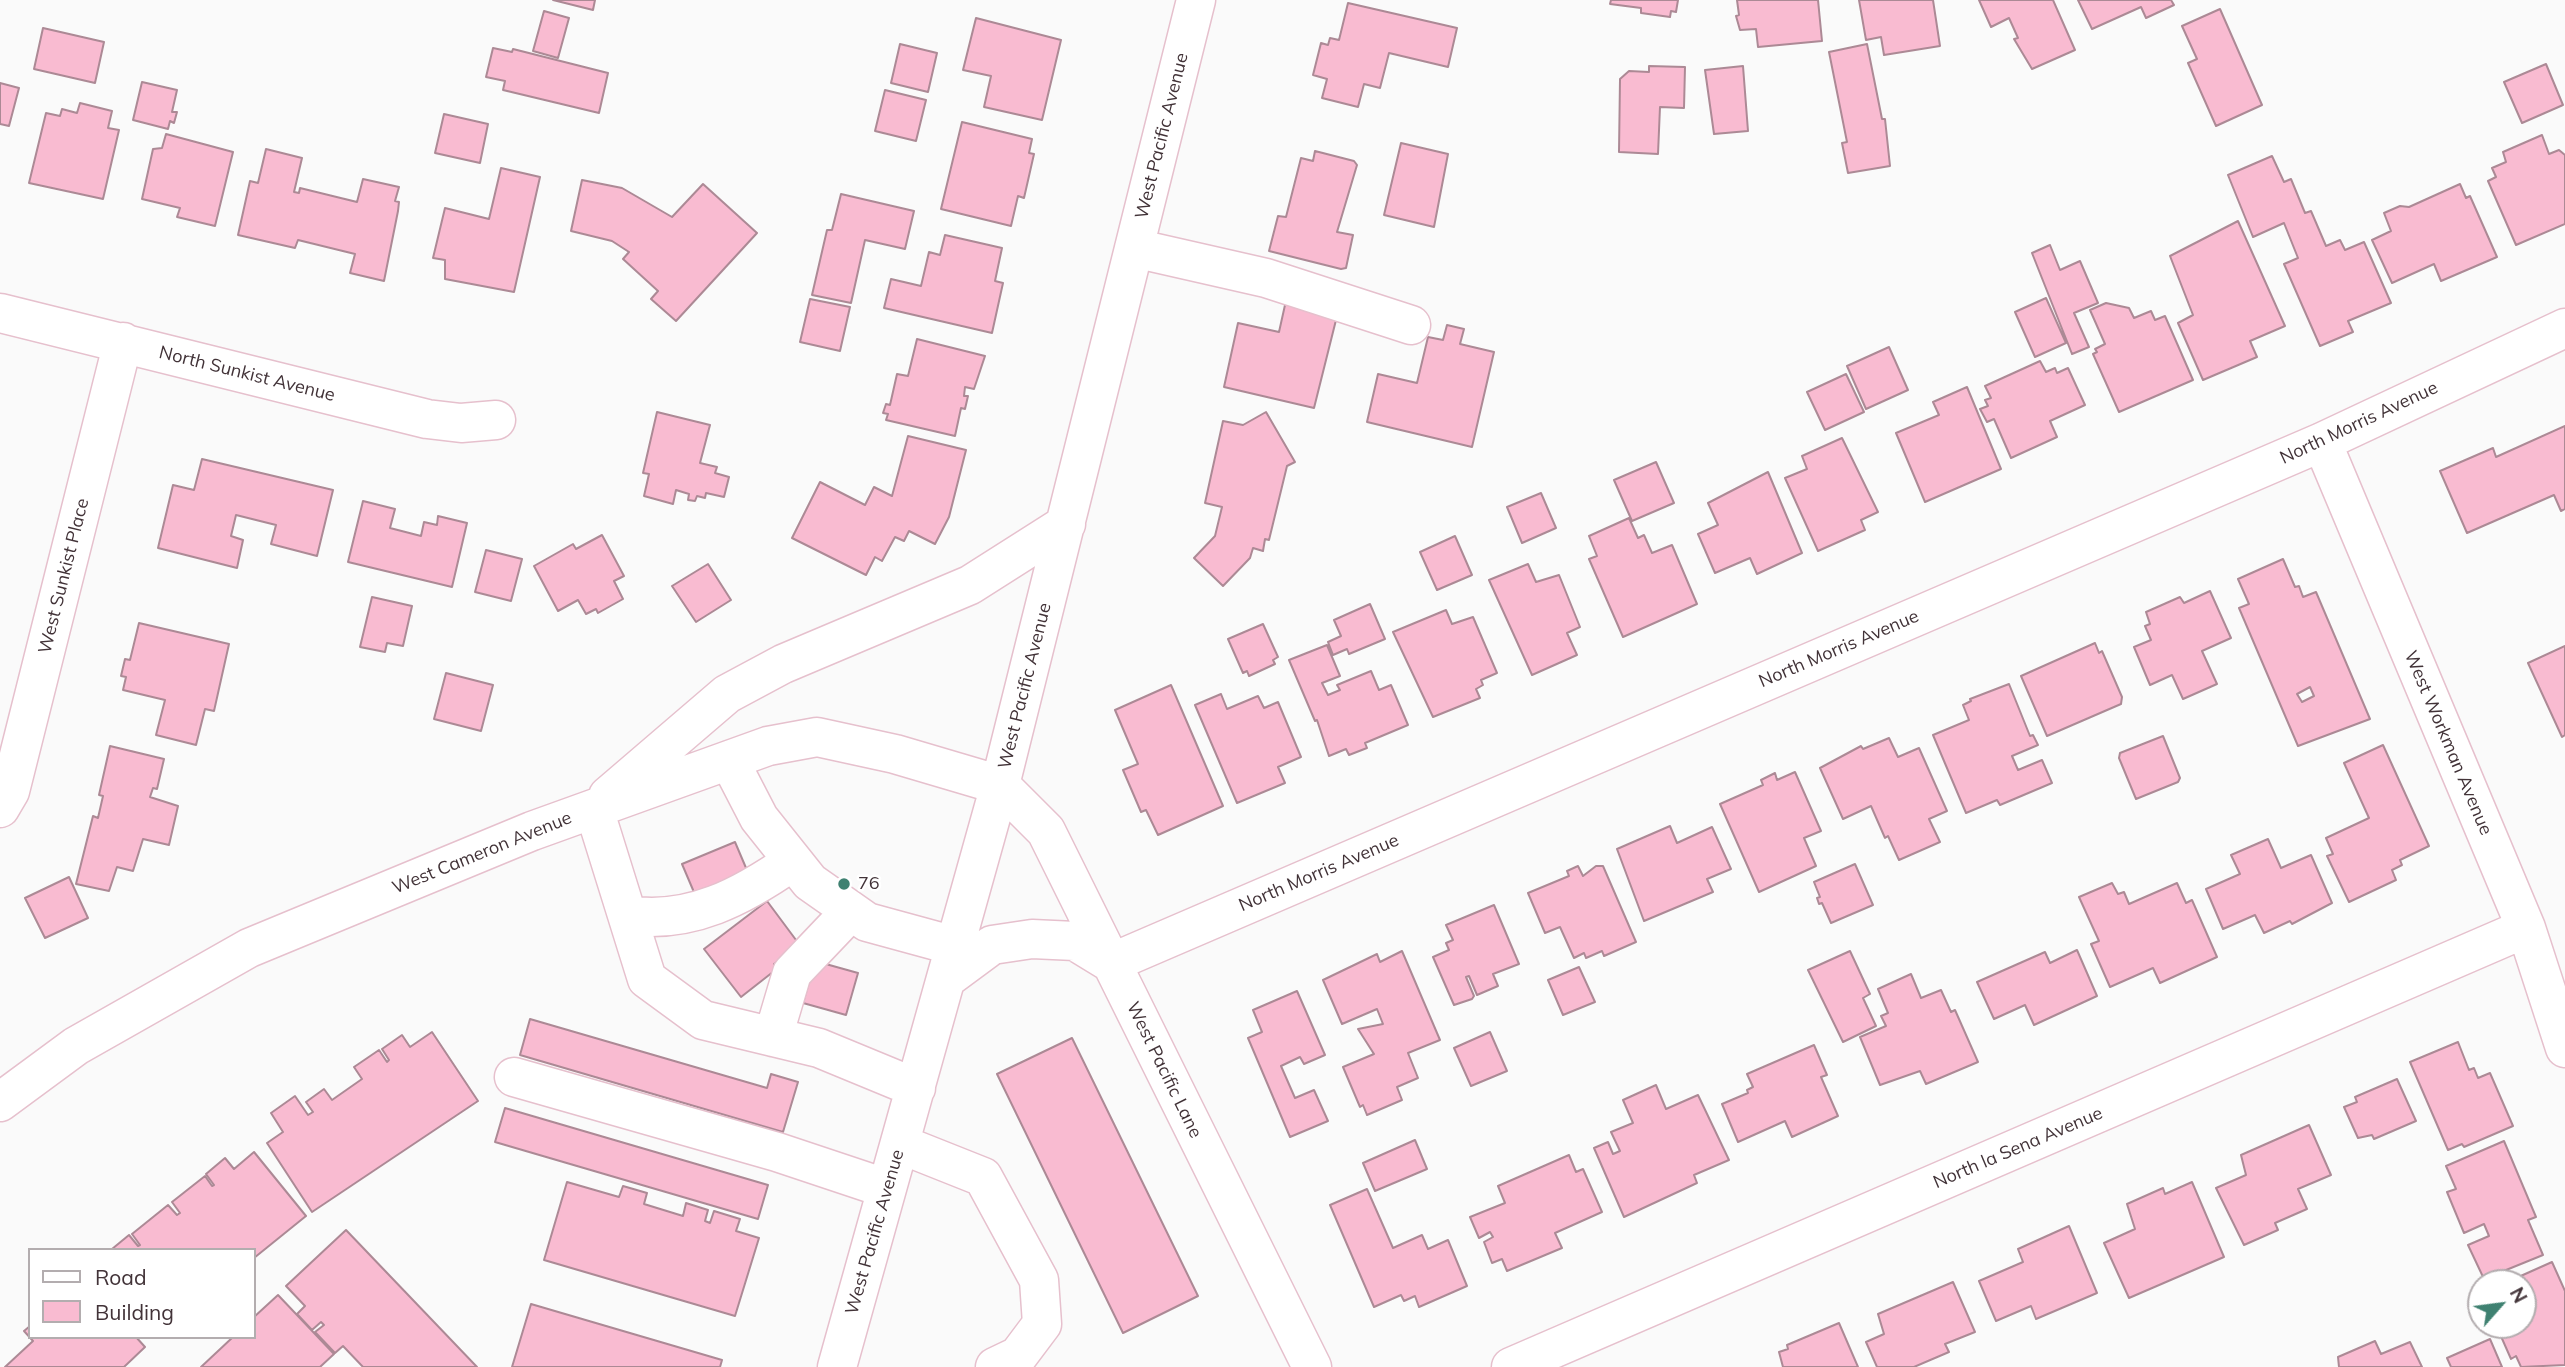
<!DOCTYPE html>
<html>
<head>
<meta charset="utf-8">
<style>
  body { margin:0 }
  #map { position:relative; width:2565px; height:1367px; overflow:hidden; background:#fafafa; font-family:Mulish,sans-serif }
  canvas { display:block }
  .legend { position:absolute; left:28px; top:1248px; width:228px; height:91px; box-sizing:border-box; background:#fff; border:2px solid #b3adaf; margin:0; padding:9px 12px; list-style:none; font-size:21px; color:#423338 }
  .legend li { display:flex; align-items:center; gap:14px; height:35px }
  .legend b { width:35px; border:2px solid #b3adaf }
  .north { position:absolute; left:2467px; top:1269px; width:70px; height:70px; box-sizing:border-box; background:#fff; border:2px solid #b3adaf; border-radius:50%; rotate:62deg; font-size:19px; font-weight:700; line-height:28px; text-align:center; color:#423338 }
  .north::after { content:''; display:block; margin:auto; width:24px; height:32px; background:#3f8171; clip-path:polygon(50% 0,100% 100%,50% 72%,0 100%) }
</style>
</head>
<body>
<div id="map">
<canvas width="2565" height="1367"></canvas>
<ul class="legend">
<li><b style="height:9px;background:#fff"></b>Road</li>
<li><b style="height:19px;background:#f9bbd1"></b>Building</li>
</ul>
<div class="north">N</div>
</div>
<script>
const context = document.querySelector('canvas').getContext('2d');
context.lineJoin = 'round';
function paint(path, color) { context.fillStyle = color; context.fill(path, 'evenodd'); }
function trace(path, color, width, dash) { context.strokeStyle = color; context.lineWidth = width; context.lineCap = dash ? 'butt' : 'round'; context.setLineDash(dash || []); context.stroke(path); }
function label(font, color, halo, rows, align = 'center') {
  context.font = font + ' Mulish,sans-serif'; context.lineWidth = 5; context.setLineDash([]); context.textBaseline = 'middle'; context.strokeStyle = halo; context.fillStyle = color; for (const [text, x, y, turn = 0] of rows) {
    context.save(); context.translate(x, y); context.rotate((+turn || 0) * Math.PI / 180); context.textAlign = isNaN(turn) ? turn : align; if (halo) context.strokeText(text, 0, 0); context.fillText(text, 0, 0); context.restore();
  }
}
const building = new Path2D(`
  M553,0H595L593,10Z
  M1611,0H1678L1676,12L1671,11L1670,17L1641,13V8L1610,4Z
  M1737,0H1818L1822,41L1758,47L1756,29L1740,30L1736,16L1739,15Z
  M1859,0H1933L1940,46L1884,55L1881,37L1866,40Z
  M1979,0H2053L2075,50L2032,69L2014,39L2018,38L2009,18L1991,27Z
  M2078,0H2171L2174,5L2146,18L2141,7L2092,29Z
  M1348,3L1457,28L1448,67L1389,53L1380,88L1364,84L1358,107L1322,98L1327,79L1313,75L1321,43L1328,45L1330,38L1339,40Z
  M2220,9L2262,105L2216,126L2188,63L2197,59L2182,26Z
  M544,11L569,18L558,58L533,51Z
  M976,18L1061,40L1042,120L984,107L991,76L963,70Z
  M43,28L104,42L95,83L34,69Z
  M900,44L937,53L928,92L891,83Z
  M1867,44L1882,119H1885L1890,166L1848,173L1842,143L1847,142L1829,52Z
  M493,48L512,52L513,49L608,73L599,113L503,90L505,81L486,77Z
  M2546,64L2563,105L2522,123L2504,82Z
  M1649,66L1685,67L1684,108L1660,107L1658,154L1619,152L1620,79L1629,71L1649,72Z
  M1743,66L1748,131L1714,134L1705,70Z
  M142,82L177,90L172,112H177L174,123L170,121L168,129L133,120Z
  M0,83L19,88L9,126L0,124Z
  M885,90L926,100L916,141L875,131Z
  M80,103L112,111L108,128L119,130L103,199L29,183L46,113L60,116L62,109L77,113Z
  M444,114L488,124L480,163L435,153Z
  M962,122L1032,139L1029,153L1034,154L1024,198L1018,196L1011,226L941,209Z
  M166,134L233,152L215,226L177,217L180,208L142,199L153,149L162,148Z
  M2542,135L2549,154L2559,150L2565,155V224L2516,245L2488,181L2496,177L2492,168L2506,162L2503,152Z
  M1401,143L1448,154L1434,227L1384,215Z
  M266,149L302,158L294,192L299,193L300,188L357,202L363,179L399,187L395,201L399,202L398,211L384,281L350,273L355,254L298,240L295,248L238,235L250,181L258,183Z
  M1315,151L1354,161L1357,165L1337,232L1353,235L1346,268L1341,269L1269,251L1278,216L1286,217L1301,158L1313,161Z
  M2272,156L2284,182L2291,179L2305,213L2311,211L2326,246L2340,240L2345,250L2364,242L2391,303L2348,321L2353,332L2320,346L2284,264L2298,258L2284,223L2253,237L2228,175Z
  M501,168L540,177L514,292L445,279V260L433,258L445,208L489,219Z
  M582,180L622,188L672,217L703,184L757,233L676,321L651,299L658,291L623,259L629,252L612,241L571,231Z
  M2460,184L2466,198L2470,196L2497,257L2441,281L2434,264L2392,283L2372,240L2391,231L2384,213L2400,206L2409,207Z
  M841,194L914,211L905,249L865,240L851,303L812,295L827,230H832Z
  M2238,221L2285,326L2250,341L2257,357L2203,380L2178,323L2193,315L2170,256Z
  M945,235L1002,248L995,281L1003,283L992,333L884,308L891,279L921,286L929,252L940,255Z
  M2050,245L2060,270L2080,261L2098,303L2074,313L2089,347L2072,354L2032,253Z
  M1287,296L1339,308L1314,408L1224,387L1238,323L1279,332Z
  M2046,298L2066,343L2035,357L2015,312Z
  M810,299L850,307L840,351L800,342Z
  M2106,303L2129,308L2134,318L2151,311L2155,320L2165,316L2193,380L2119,412L2093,354L2097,352L2095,349L2105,344L2090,310Z
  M1447,325L1464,329L1460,344L1494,352L1472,447L1367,422L1378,374L1417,383L1428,337L1443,340Z
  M917,339L985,356L974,389L965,387L964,396H968L965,409L961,408L955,436L886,420L888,414L883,413L886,404L890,405L897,374L908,376Z
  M1889,347L1908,390L1866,409L1847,366Z
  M2040,361L2046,372L2055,368L2057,373L2068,368L2085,405L2050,421L2057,437L2011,458L1994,419L1987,422L1980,409L1988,406L1985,400L1991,398L1985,386Z
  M1846,374L1864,412L1825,430L1807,392Z
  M1967,387L2001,469L1925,502L1896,433L1939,415L1933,402Z
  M657,412L710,425L700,463L717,467L715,473L729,477L724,497L706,493L705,498L697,496L695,501L688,500L689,494L676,490L673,504L644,496L649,474L643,473Z
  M1266,412L1295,462L1287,466L1269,540L1265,539L1263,551L1253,548L1250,558L1223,586L1194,558L1215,536L1222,507L1205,503L1223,421L1243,425Z
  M2565,426V509L2561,511L2554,495L2467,533L2440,471L2493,448L2496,457Z
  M908,436L966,450L949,517L935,544L909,531L904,541L895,537L882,561L875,557L866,575L792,538L820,482L865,505L874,487L892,496Z
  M1842,438L1878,512L1861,520L1865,530L1818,551L1785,478L1807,469L1802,456Z
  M202,459L333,490L317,556L271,544L276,525L236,515L231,536L243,540L237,568L158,548L173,485L194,490Z
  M1656,462L1674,503L1632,521L1614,480Z
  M1768,472L1802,553L1757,574L1750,558L1715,573L1698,534L1718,525L1708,503Z
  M1541,493L1556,528L1522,543L1507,507Z
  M363,501L395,509L390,528L421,536L424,522L437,525L438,516L467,523L452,587L348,562Z
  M1629,518L1638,538L1644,535L1652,553L1672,545L1697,604L1623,637L1589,559L1597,556L1589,536Z
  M602,535L624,576L614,581L623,599L598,613L596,609L586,614L578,600L558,611L534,566L573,544L576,549Z
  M1455,536L1472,575L1437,590L1420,552Z
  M486,550L522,559L511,601L475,592Z
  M2283,559L2295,587L2299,586L2303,597L2316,592L2370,719L2298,746L2239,608L2249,604L2238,579ZM2310,687L2314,696L2302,702L2297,694Z
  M708,564L731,600L696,622L672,586Z
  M1528,564L1536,582L1559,575L1580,627L1567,633L1577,655L1532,675L1489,580Z
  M2210,591L2231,638L2202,651L2217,684L2183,699L2172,675L2150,685L2134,647L2151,640L2145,626L2150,624L2146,612L2180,597L2184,603Z
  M372,597L412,606L403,646L387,643L385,652L360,647Z
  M1370,604L1385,639L1349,654L1347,649L1333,655L1328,642L1341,636L1334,620Z
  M1446,610L1452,624L1473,617L1497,673L1481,680L1483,685L1476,689L1480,698L1433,717L1393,632Z
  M139,623L229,644L214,711L205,709L196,745L156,735L165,700L123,690L126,677L121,676L125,659L130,660Z
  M1263,624L1278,657L1273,660L1275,664L1249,676L1247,671L1243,673L1228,639Z
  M2095,643L2099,653L2102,651L2122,697L2121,704L2047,736L2021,676Z
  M1327,645L1340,676L1322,683L1328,695L1340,690L1337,685L1371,671L1379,690L1391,685L1408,725L1365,743L1367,748L1349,755L1346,749L1329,756L1317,720L1315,721L1289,660Z
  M2565,646V735L2562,737L2528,663Z
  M446,673L493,685L481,731L434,719Z
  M2009,684L2030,736L2033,735L2038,745L2012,756L2018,770L2042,760L2052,783L2000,805L1997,800L1966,813L1933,735L1969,720L1963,705L1971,701L1970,699Z
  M1171,685L1223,806L1158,835L1146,810L1141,812L1123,770L1138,764L1115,710Z
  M1221,694L1227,709L1258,696L1264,708L1278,702L1301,757L1278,767L1285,783L1237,803L1195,705Z
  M2163,736L2180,778L2178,782L2136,799L2119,758L2120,753Z
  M1889,738L1898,757L1919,748L1947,811L1929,819L1940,842L1899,860L1888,836L1885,838L1871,806L1843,819L1820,768L1861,746L1863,749Z
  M2383,745L2429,846L2400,860L2402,865L2392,870L2396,880L2349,902L2327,856L2333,854L2326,838L2369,818L2344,763Z
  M110,746L164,759L157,789L153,788L150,797L178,806L169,845L143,839L133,871L117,867L109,891L76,884L93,816L98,818L103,796L99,795Z
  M1795,772L1821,831L1804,838L1816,866L1759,892L1720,804L1763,785L1761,780L1775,773L1777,780Z
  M1670,826L1677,843L1712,827L1731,869L1707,879L1713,892L1644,921L1617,849Z
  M2268,839L2281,868L2311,855L2332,903L2292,924L2290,921L2264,933L2255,915L2223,929L2206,889L2240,874L2231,855Z
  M735,842L752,882L699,904L682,864Z
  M1855,864L1873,905L1831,923L1822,903L1819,904L1817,898L1820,897L1814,882Z
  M1578,866L1583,876L1596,866H1603L1636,942L1604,956L1602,951L1586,958L1584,953L1574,958L1560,927L1545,933L1528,893L1569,876L1567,871Z
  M69,877L88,918L45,938L25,898Z
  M2112,883L2118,894L2124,892L2129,904L2177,883L2186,903L2192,900L2217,957L2160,983L2153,968L2110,987L2091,944L2099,941L2079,897Z
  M767,901L799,944L774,964L778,968L741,997L704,949Z
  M1494,905L1519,964L1493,974L1498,986L1477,995L1469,976L1466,977L1474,996L1472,999L1454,1005L1433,957L1449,950L1446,943L1453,940L1446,925Z
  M2077,950L2097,996L2034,1025L2025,1005L1994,1019L1977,982L2045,952L2050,963Z
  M1402,951L1440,1040L1408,1053L1418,1078L1397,1087L1402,1100L1367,1115L1363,1105L1360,1107L1343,1067L1374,1054L1358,1029L1383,1024L1377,1009L1342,1024L1323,980L1377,954L1380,962Z
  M1850,951L1870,994L1863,998L1876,1026L1843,1042L1808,970Z
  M815,961L858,973L846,1015L803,1003Z
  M1579,967L1595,1002L1563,1015L1548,980Z
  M1911,974L1921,998L1941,990L1951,1012L1955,1010L1978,1062L1926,1084L1920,1071L1880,1085L1860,1037L1886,1026L1881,1016L1888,1013L1878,989Z
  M1297,991L1325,1055L1304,1064L1300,1057L1281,1066L1295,1098L1314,1090L1328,1121L1290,1137L1248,1038L1262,1032L1253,1010Z
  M530,1019L767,1088L771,1074L798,1082L783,1132L520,1055Z
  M432,1032L478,1101L312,1212L267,1143L283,1132L271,1113L295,1096L308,1115L313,1112L306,1102L324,1089L332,1100L362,1079L354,1067L379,1050L387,1062L389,1060L382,1049L402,1035L410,1047Z
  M1490,1032L1507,1071L1471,1086L1454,1048Z
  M1072,1038L1198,1296L1123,1333L997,1074Z
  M2458,1042L2469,1070L2474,1068L2478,1078L2490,1073L2513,1126L2464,1147L2462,1144L2448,1150L2410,1062Z
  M1814,1045L1827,1075L1821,1077L1838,1116L1792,1137L1785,1121L1738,1142L1722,1104L1748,1093L1747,1090L1753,1087L1747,1074Z
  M2397,1079L2416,1121L2374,1139L2372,1135L2358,1138L2344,1107L2357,1102L2355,1097Z
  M1656,1085L1666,1109L1698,1095L1729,1160L1694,1175L1697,1183L1624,1217L1594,1148L1608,1142L1613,1154L1620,1151L1611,1132L1633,1123L1623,1100Z
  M505,1108L768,1185L758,1219L495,1142Z
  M2309,1125L2331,1175L2298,1189L2307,1209L2275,1223L2278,1230L2244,1245L2216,1188L2246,1175L2241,1155Z
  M1415,1140L1427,1169L1375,1191L1363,1163Z
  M2504,1141L2536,1217L2528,1220L2543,1255L2484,1279L2468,1245L2489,1236L2484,1224L2464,1233L2447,1192L2456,1189L2446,1166Z
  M254,1152L306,1216L254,1258V1250L112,1249L129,1235L138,1246L140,1245L132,1234L168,1205L177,1215L180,1213L172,1202L205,1176L212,1186L214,1185L206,1174L225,1158L234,1169Z
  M1569,1155L1576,1172L1583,1169L1602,1212L1555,1233L1562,1248L1507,1271L1502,1259L1492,1263L1484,1242L1493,1237L1490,1232L1479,1238L1470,1217L1505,1203L1498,1186Z
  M567,1182L619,1197L623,1186L647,1193L644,1204L683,1216L686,1203L708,1210L705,1221L710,1223L714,1211L740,1219L736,1231L759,1238L735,1316L544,1260Z
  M2192,1182L2224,1257L2129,1298L2104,1243L2135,1229L2127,1204L2163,1188L2165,1194Z
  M1367,1189L1393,1248L1422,1235L1428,1249L1448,1240L1467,1286L1419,1307L1415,1296L1404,1301L1401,1295L1374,1307L1330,1205Z
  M2069,1226L2097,1293L2036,1319L2031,1306L1996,1321L1979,1281L2023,1262L2018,1249Z
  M346,1230L477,1367H363L343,1346L335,1353L315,1332L324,1325L321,1322L312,1330L297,1314L305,1306L286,1286Z
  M2552,1262L2565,1291V1365L2521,1367L2516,1356L2511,1359L2496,1325H2523V1283H2505Z
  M1953,1282L1975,1332L1945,1344L1949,1352L1914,1367H1877L1866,1342L1884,1334L1878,1314Z
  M278,1295L334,1354L320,1367H201L233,1337H254V1317Z
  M531,1304L722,1360L720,1367H512Z
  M1839,1323L1858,1367H1783L1779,1352L1788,1349L1787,1345Z
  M30,1326V1337H136L145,1347L124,1367H5L33,1341L24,1331Z
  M2490,1339L2502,1367H2451L2447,1358Z
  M2375,1341L2381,1354L2410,1342L2422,1367H2339L2338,1357Z`);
paint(building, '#f9bbd1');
trace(building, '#ac8995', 2);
const minor = new Path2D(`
  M1134,248L1266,278L1411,325
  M0,313L427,419L461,423L496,420
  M2322,442L2526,928L2565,1048
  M729,760L759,818L810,882L867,922L955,946
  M608,796L727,694L783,664L970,585L1066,524
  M0,808L10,791L123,342
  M594,809L647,979L703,1020L819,1048L916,1088
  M627,915C690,925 743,896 793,861
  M1111,963L2322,442L2565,328
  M946,979L992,945L1032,939L1075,941L1111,963
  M773,1037L792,973L851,911
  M514,1077L777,1152L885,1188
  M0,1102L76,1046L249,948L532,831L768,746L817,737L895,754L1000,785L1046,831L1312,1367
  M900,1144L983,1177L1039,1280L1042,1324L1018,1356L995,1367
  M837,1367L1000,785L1196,0
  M1511,1367L2526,928`);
trace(minor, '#e6c0cd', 41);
trace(minor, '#fff', 38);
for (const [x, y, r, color] of [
  [844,884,7,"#3f8171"]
]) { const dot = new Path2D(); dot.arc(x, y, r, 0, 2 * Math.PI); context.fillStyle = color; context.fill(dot); trace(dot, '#fff', 2.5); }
label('18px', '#423338', '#fff', [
  ["West Pacific Avenue",1162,136,-76],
  ["North Sunkist Avenue",247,374,14],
  ["North Morris Avenue",2359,423,-25],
  ["West Sunkist Place",64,576,-76],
  ["North Morris Avenue",1839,649,-23],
  ["West Pacific Avenue",1025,686,-76],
  ["West Workman Avenue",2448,743,67],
  ["West Cameron Avenue",482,853,-22],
  ["North Morris Avenue",1319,873,-23],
  ["West Pacific Lane",1164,1070,64],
  ["North la Sena Avenue",2018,1148,-23],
  ["West Pacific Avenue",875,1232,-74]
]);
label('18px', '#423338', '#fff', [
  ["76",858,884]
], 'left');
</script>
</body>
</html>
